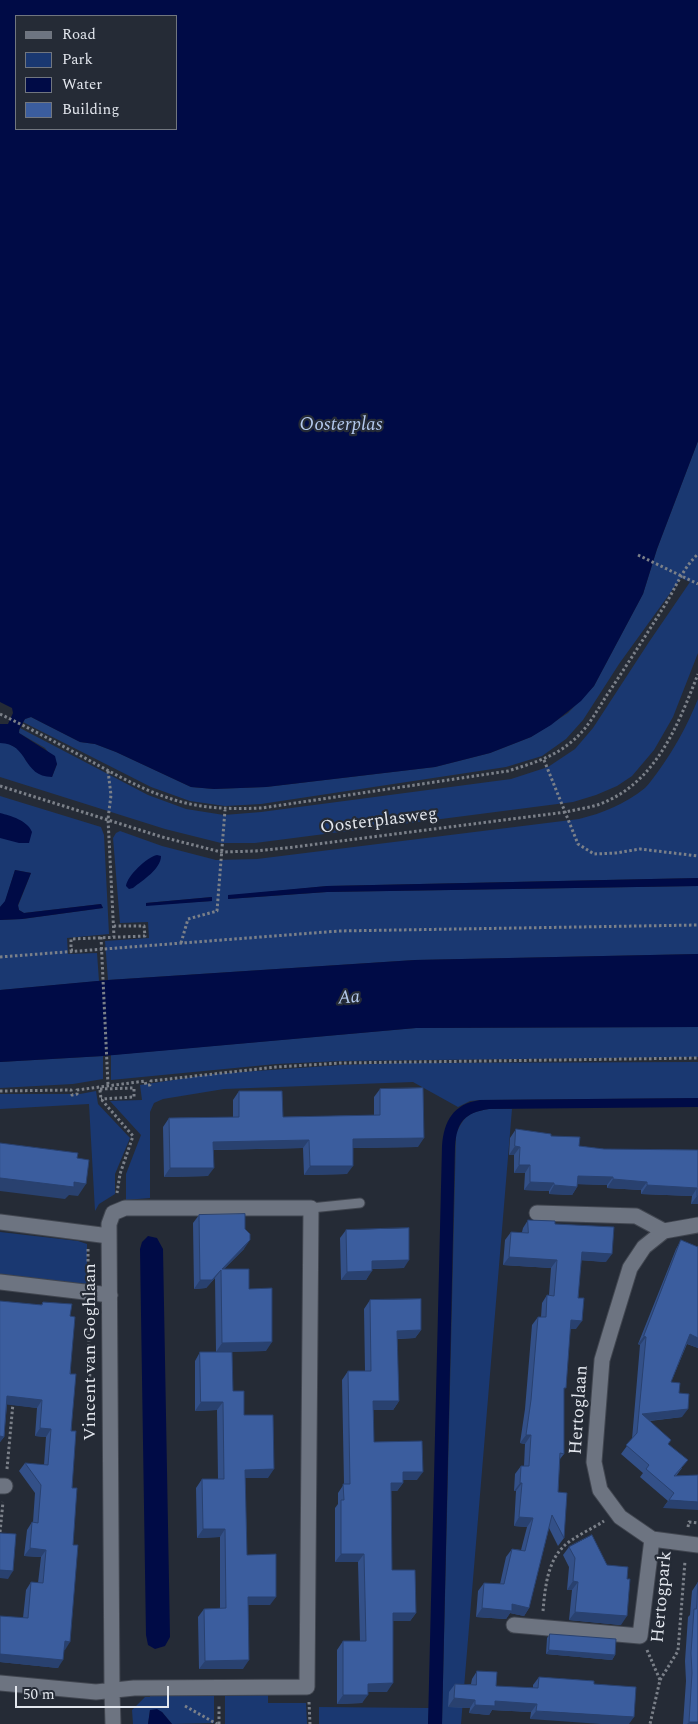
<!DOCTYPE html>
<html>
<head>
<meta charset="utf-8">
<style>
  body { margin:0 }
  #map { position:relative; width:698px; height:1724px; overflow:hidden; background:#252b36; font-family:Spectral,serif }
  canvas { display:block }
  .legend { position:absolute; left:15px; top:15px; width:162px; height:115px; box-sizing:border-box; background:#252b36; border:1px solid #71767f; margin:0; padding:6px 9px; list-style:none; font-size:15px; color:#e2e6ed }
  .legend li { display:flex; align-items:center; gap:10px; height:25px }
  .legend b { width:25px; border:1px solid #71767f }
  .scale { position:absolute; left:15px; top:1686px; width:154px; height:22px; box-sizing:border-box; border:2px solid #e2e6ed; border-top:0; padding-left:6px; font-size:15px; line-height:18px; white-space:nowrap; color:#e2e6ed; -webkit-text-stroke:4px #252b36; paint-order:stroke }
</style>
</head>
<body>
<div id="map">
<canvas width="698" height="1724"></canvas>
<ul class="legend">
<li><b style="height:6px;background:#6d7481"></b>Road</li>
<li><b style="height:14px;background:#1a3871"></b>Park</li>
<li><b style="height:14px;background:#000b46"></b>Water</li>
<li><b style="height:14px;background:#3b5d9e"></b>Building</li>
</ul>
<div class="scale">50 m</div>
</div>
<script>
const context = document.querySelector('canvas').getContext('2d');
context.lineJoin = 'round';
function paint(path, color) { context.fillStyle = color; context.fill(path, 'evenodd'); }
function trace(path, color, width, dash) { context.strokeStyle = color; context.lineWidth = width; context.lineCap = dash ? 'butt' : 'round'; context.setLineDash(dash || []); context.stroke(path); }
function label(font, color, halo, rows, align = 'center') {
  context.font = font + ' Spectral,serif'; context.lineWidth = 4.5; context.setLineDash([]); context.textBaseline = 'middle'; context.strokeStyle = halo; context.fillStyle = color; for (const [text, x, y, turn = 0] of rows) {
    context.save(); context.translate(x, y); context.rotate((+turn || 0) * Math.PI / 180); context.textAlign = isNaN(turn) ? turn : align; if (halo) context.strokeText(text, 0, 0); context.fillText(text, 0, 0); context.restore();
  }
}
paint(new Path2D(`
  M698,441V653L673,717L654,750L632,776L617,786L596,795L573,802L255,843H221L165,829L0,777V743H7L17,748L24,755L26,761L52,777L57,764L45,748L19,733L20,728L148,795L186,809L224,815L261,812L511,779L548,767L575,749L593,728L649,642L690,582L681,578L619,664L583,720L566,739L542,756L506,767L261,804L225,806L190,801L151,787L23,722L25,719L31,717L80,742L95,744L116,752L191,787L214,789L266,787L435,767L490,753L531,737L568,713L594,686L643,594L657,549Z
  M698,699V878L327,886L228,896V899L327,892L698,886V954L415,960L108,980L105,941L149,938L148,922L120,923L113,838L116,833L120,831L162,846L216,860L257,859L579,819C603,813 625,804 645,788C649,784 653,778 657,773C674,750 687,726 698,699ZM212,897V901L146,905V903Z
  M0,796L101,827L104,835L109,934L67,938L68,954L97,953L99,981L0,990V920L22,919L103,908L101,904L24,913L19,910L18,906L31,873L15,870L5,902L0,907Z
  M698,1027V1057L341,1061L276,1064L111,1080V1055L416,1028Z
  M103,1056V1079L73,1084L0,1088V1062Z
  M698,1062V1098L480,1100L470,1101L458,1107L413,1082L224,1089L163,1099L154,1103L150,1112V1198L126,1200V1174L141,1135L110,1101L142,1100L140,1085L213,1074L341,1065L400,1063Z
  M96,1091L98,1104L130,1138L115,1174V1194L99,1204L95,1211L89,1104L0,1109V1094H80Z
  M489,1109H512L461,1724H442L456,1134C464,1116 469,1112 489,1109Z
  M0,1232L78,1241L87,1244V1282L84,1285L0,1274Z
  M225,1690H268V1703H306L307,1724H225Z
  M150,1691H214V1723L172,1724L162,1712L150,1710L148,1724H133L132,1710L145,1697H150Z
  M319,1707L429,1708L428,1724H319Z`), '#1a3871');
paint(new Path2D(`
  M0,0H698V441L657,549L643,594L594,686L581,701L551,725L531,737L490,753L435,767L266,787L214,789L191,787L116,752L95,744L80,742L31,717L25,719L19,730V733L55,756L57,764L52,777C22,777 29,743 0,743V724H8L13,713L12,708L0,702ZM16,16H176V129H16Z
  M0,813C11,816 27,820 32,832L29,843H19L0,838Z
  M157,855L161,856C161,869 143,880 133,888L129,889L126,886C127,876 147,857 157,855Z
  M15,870L31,873L18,905L19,910L24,913L101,904L103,908L22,919L0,920V907L5,901Z
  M698,878V886L327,892L228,899V895L327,886Z
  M212,897V901L146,906V903Z
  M698,954V1027L416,1028L103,1056L0,1062V990L108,980L415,960Z
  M698,1098V1107L489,1109C464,1113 457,1122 455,1146L442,1724H428L442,1146C444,1121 453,1104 480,1100Z
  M148,1236L157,1238L163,1249L170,1637L165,1646L155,1649L148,1645L146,1635L140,1249L142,1242Z
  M157,1709L162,1712L172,1724H148L150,1710Z`), '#000b46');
const lane = new Path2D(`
  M311,1208L360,1203`);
const street = new Path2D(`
  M537,1213L636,1216L664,1231L698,1225
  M0,1222L109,1236
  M664,1231L644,1247L630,1268L611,1330L602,1360L594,1462L600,1490L620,1517L652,1539L698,1545
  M0,1282L110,1295
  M0,1486H5
  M514,1625L640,1636L652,1539
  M0,1683L96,1692L134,1688L307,1687L311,1208H125L113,1213L109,1224L112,1691L113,1724`);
trace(lane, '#414650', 11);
trace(street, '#414650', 17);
trace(new Path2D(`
  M638,555L698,584
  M0,714C29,728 57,743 85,758C118,776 153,796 190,804C214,809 237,809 262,808L508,771C530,764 552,758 570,743C587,730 596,712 607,695C627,665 646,635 665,605C676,587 683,568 698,554
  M544,760L578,844L594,854L616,853L640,849L698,856
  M108,771L111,795L108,819L114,937
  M0,786L162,837L221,852L256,851L294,847L566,812C577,809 589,808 600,804C656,783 678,725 698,674
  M101,937L108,1085
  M181,943L188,919L217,911L225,810
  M73,950H71V939L145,936L144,926H114
  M0,957L339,931L698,925
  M100,1089L134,1088V1097L101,1099
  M100,1090L101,1099L133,1136L120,1174L117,1193
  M0,1091L71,1090L72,1095L77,1094V1090L145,1081L146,1085H150L151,1081L276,1067L341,1063L698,1058
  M88,1249V1275
  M88,1309L91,1423
  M7,1469L13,1403
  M688,1527L689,1522L698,1523
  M0,1532L3,1502
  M543,1611C545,1589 547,1563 563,1547C573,1537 592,1529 604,1521
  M647,1650L660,1680L650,1724
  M660,1680L678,1651L685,1561
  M309,1702L310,1724
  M185,1706L217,1724
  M219,1724V1705`), '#7b8089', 3, [2.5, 2.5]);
trace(lane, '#6d7481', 9);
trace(street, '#6d7481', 15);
paint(new Path2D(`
  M380,1089L418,1147L353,1148L347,1174L304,1175L303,1148L213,1150L208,1176L164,1177L163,1127L169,1118L233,1117V1100L239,1091L283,1117L374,1115V1097Z
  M516,1129L551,1136L579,1146L604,1149L698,1150V1204H691L692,1196L641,1194V1190L607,1188V1185L577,1184V1187L572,1195L549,1194V1191L524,1190L525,1173H514V1155H509L510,1138Z
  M199,1215L244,1249L224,1269L249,1289L266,1351L216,1352L215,1278L206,1288L194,1289L193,1223Z
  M528,1220L555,1224L606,1262L581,1260L576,1329H570L564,1391V1454L560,1459L558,1492L564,1538L558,1546L549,1528L529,1608L524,1616L510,1613L506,1619L476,1617L478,1591L484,1583L500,1584L506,1557L512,1549L521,1550L527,1527L514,1526L516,1491H514L515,1474L521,1466H524L525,1444L520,1443L525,1409L532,1325L538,1317H541L542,1303L547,1295H549L551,1268L503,1265L505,1240L511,1232H522L523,1228Z
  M346,1230L404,1268L372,1269L366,1280H341L340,1238Z
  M681,1240L698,1247V1348L687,1344L671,1382L679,1393L682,1417L650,1421L668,1444L682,1468L676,1476L698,1475L663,1508L668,1501L640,1477L643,1473L621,1454L632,1439L640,1345L638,1344L676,1249Z
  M370,1300L421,1330L415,1338L397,1339L399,1401L393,1410H373L374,1442L417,1480H403V1483L397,1491H391L392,1570L416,1613L410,1621H393L387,1692H368L362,1703L337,1704V1650L343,1641H360L358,1562H335V1508L338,1504V1493L344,1484L342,1380L348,1371H365L364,1309Z
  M0,1301L41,1305L43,1302L70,1316L73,1545L65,1650H64L58,1668L0,1662V1616L23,1618L26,1590L31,1582L38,1583L41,1557L24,1556L27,1530L32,1522H33L35,1493L19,1471L25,1463L44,1465L46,1437L35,1436L37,1408L7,1404L4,1437L0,1442Z
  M200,1352L233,1391L244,1415L268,1478H245L247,1555L270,1605H248L243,1669H199L198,1617L204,1609L220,1608V1537L197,1538L196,1488L202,1479H218L217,1410L195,1411V1361Z
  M569,1547L621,1625L569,1620L572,1590H567L569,1567L563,1555Z
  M698,1582V1724H683L686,1681L685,1661L688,1617L690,1615L692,1591Z
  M550,1634L615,1655L612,1660L546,1654L547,1638Z
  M477,1671L496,1686L533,1688V1685L539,1677L594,1681L530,1719L531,1712L492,1710L489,1715L469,1713L470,1708L448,1707L449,1692L455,1684H471L472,1679Z`), '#335088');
paint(new Path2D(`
  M424,1138L418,1147L347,1148L353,1139Z
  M309,1140L303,1148L207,1150L213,1142Z
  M515,1146L520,1147L514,1155H509Z
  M519,1165H530L525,1173H514Z
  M310,1166H353L347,1174L304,1175Z
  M170,1168H214L208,1176L164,1177Z
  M578,1176L613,1177L607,1185L572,1184Z
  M0,1178L74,1182L86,1184L78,1196L69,1195L65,1199L0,1191Z
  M613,1179L647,1182L641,1190L607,1188Z
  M530,1182L554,1183L549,1191L524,1190Z
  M554,1185L577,1187L572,1195L549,1194Z
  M647,1185L697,1188L692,1196L641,1194Z
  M697,1196H698V1204H691Z
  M250,1240L244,1249L221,1272V1270Z
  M582,1252L612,1254L606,1262L576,1260Z
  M509,1257L557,1260L551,1268L503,1265Z
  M409,1260L404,1268L366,1269L372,1261Z
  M221,1270L215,1278L206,1288L194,1289L200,1280Z
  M372,1271L366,1280H341L347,1272Z
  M571,1320L582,1321L576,1329H565Z
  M421,1330L415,1338L391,1339L397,1331Z
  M690,1334L698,1338V1348L685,1343Z
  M644,1336L646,1337L640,1345L638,1344Z
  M272,1342L266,1351L216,1352L222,1343Z
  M7,1396L42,1400L37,1408L2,1404Z
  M373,1401H399L393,1410H367Z
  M201,1402H223L217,1410L195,1411Z
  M688,1409L682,1417L638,1422L642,1414Z
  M40,1428L51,1429L46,1437L35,1436Z
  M526,1435H531L525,1444L520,1443Z
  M0,1436L4,1437L0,1442Z
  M274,1469L268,1478H239L245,1470Z
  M403,1472H423L417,1480H397Z
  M391,1483H403L397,1491H385Z
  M520,1483H522L516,1491H514Z
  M669,1500L698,1502V1510L663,1508Z
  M519,1517L533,1518L527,1527L514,1526Z
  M203,1529H225L220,1537L197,1538Z
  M30,1548L46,1550L41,1557L24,1556Z
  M341,1554H364L358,1562H335Z
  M0,1570L13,1571L8,1579L0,1578Z
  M573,1581L578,1582L572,1590H567Z
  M248,1597H276L270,1605H242Z
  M512,1604L529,1608L524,1616L510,1613L506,1619L476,1617L482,1608Z
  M575,1612L627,1616L621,1625L569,1620Z
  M393,1613H416L410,1621H387Z
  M65,1641L70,1642L65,1650L59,1649Z
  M549,1650L615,1655L612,1660L546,1654Z
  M0,1654L63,1660L58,1668L0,1662Z
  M249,1660L243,1669H199L205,1661Z
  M393,1683L387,1692H362L368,1684Z
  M343,1695H368L362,1703L337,1704Z
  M454,1698L475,1700L470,1708L448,1707Z
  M495,1701L537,1704L531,1712L492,1710L489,1715L469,1713L475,1705Z
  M536,1711L634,1717L629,1724H601L530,1719Z
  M689,1722H698V1724H687Z`), '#29416f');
const building = new Path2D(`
  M423,1088L424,1138L353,1139V1166H310L309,1140L213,1142L214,1168H170L169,1118L239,1117V1091H282L283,1117L380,1115V1089Z
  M516,1129L551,1134V1136L580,1137L579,1146L604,1149L698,1150V1196H697V1188L647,1185V1182L613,1179V1177L578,1176L577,1187L554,1185V1183L530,1182V1165H519L520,1147L515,1146Z
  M0,1143L78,1153L77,1158L89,1160L86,1184L74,1182V1187L0,1178Z
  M245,1214V1229L250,1234V1240L222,1269H249V1289L272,1288V1342L222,1343L221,1270L212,1280H200L199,1215Z
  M528,1220L555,1221V1224L614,1227L612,1254L582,1252L578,1298H584L582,1321L571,1320L566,1388H564V1454L560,1453L558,1492L567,1493L564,1538L552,1515L529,1608L512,1604V1611L482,1608L484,1583L504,1584L512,1549L525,1551L533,1518L519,1517L522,1483H520L521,1466H529L531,1435H526L531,1400L538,1317H546L547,1295L554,1296L557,1260L509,1257L511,1232L528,1233Z
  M409,1228V1260L372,1261V1271L347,1272L346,1230Z
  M681,1240L698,1247V1338L690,1334L671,1382L680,1383L679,1393L689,1394L688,1409L642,1414L671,1440L668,1444L688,1460L674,1476L698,1475V1502L669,1500L674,1493L646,1469L649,1465L626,1445L637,1433L646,1337L644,1336Z
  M421,1299V1330L397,1331L399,1401H373L374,1442L422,1441L423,1472H403V1483H391L392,1570H415L416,1613H393V1683L368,1684V1695H343V1641H366L364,1554H341V1500H344L343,1484H350L348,1371H371L370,1300Z
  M0,1301L42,1305L43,1302L72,1304L70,1316L75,1317L70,1374H76L71,1431H76L72,1488H77L73,1545H78L70,1642L65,1641L63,1660L0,1654V1616L28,1618L31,1582L43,1583L46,1550L30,1548L32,1522L38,1523L41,1485L25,1463L48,1465L51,1429L40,1428L42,1400L7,1396L4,1437L0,1436Z
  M200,1352H232L233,1391H244V1415H273L274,1469L245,1470L247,1555L276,1554V1597H248L249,1660L205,1661L204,1609L226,1608L225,1529H203L202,1479H224L223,1402H201Z
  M0,1533L16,1534L13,1571L0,1570Z
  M592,1535L607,1565L628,1567L627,1579H630L627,1616L575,1612L578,1582L573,1581L575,1558L569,1547Z
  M698,1583V1722H689L692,1673L691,1653L694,1609H696Z
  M550,1634L616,1639L615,1655L549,1650Z
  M477,1671L497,1672L496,1686L538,1688L539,1677L594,1681V1684L636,1687L634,1717L536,1711L537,1704L495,1701V1706L475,1705V1700L454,1698L455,1684L476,1685Z`);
paint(building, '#3b5d9e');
trace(building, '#29416f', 1);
label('18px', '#e2e6ed', '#252b36', [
  ["Oosterplasweg",379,822,-7],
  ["Vincent van Goghlaan",91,1352,-90],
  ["Hertoglaan",580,1410,-86],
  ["Hertogpark",663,1597,-85]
]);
label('italic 19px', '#b4c9ed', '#252b36', [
  ["Oosterplas",341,426],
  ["Aa",349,999,-4]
]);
</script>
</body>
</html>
